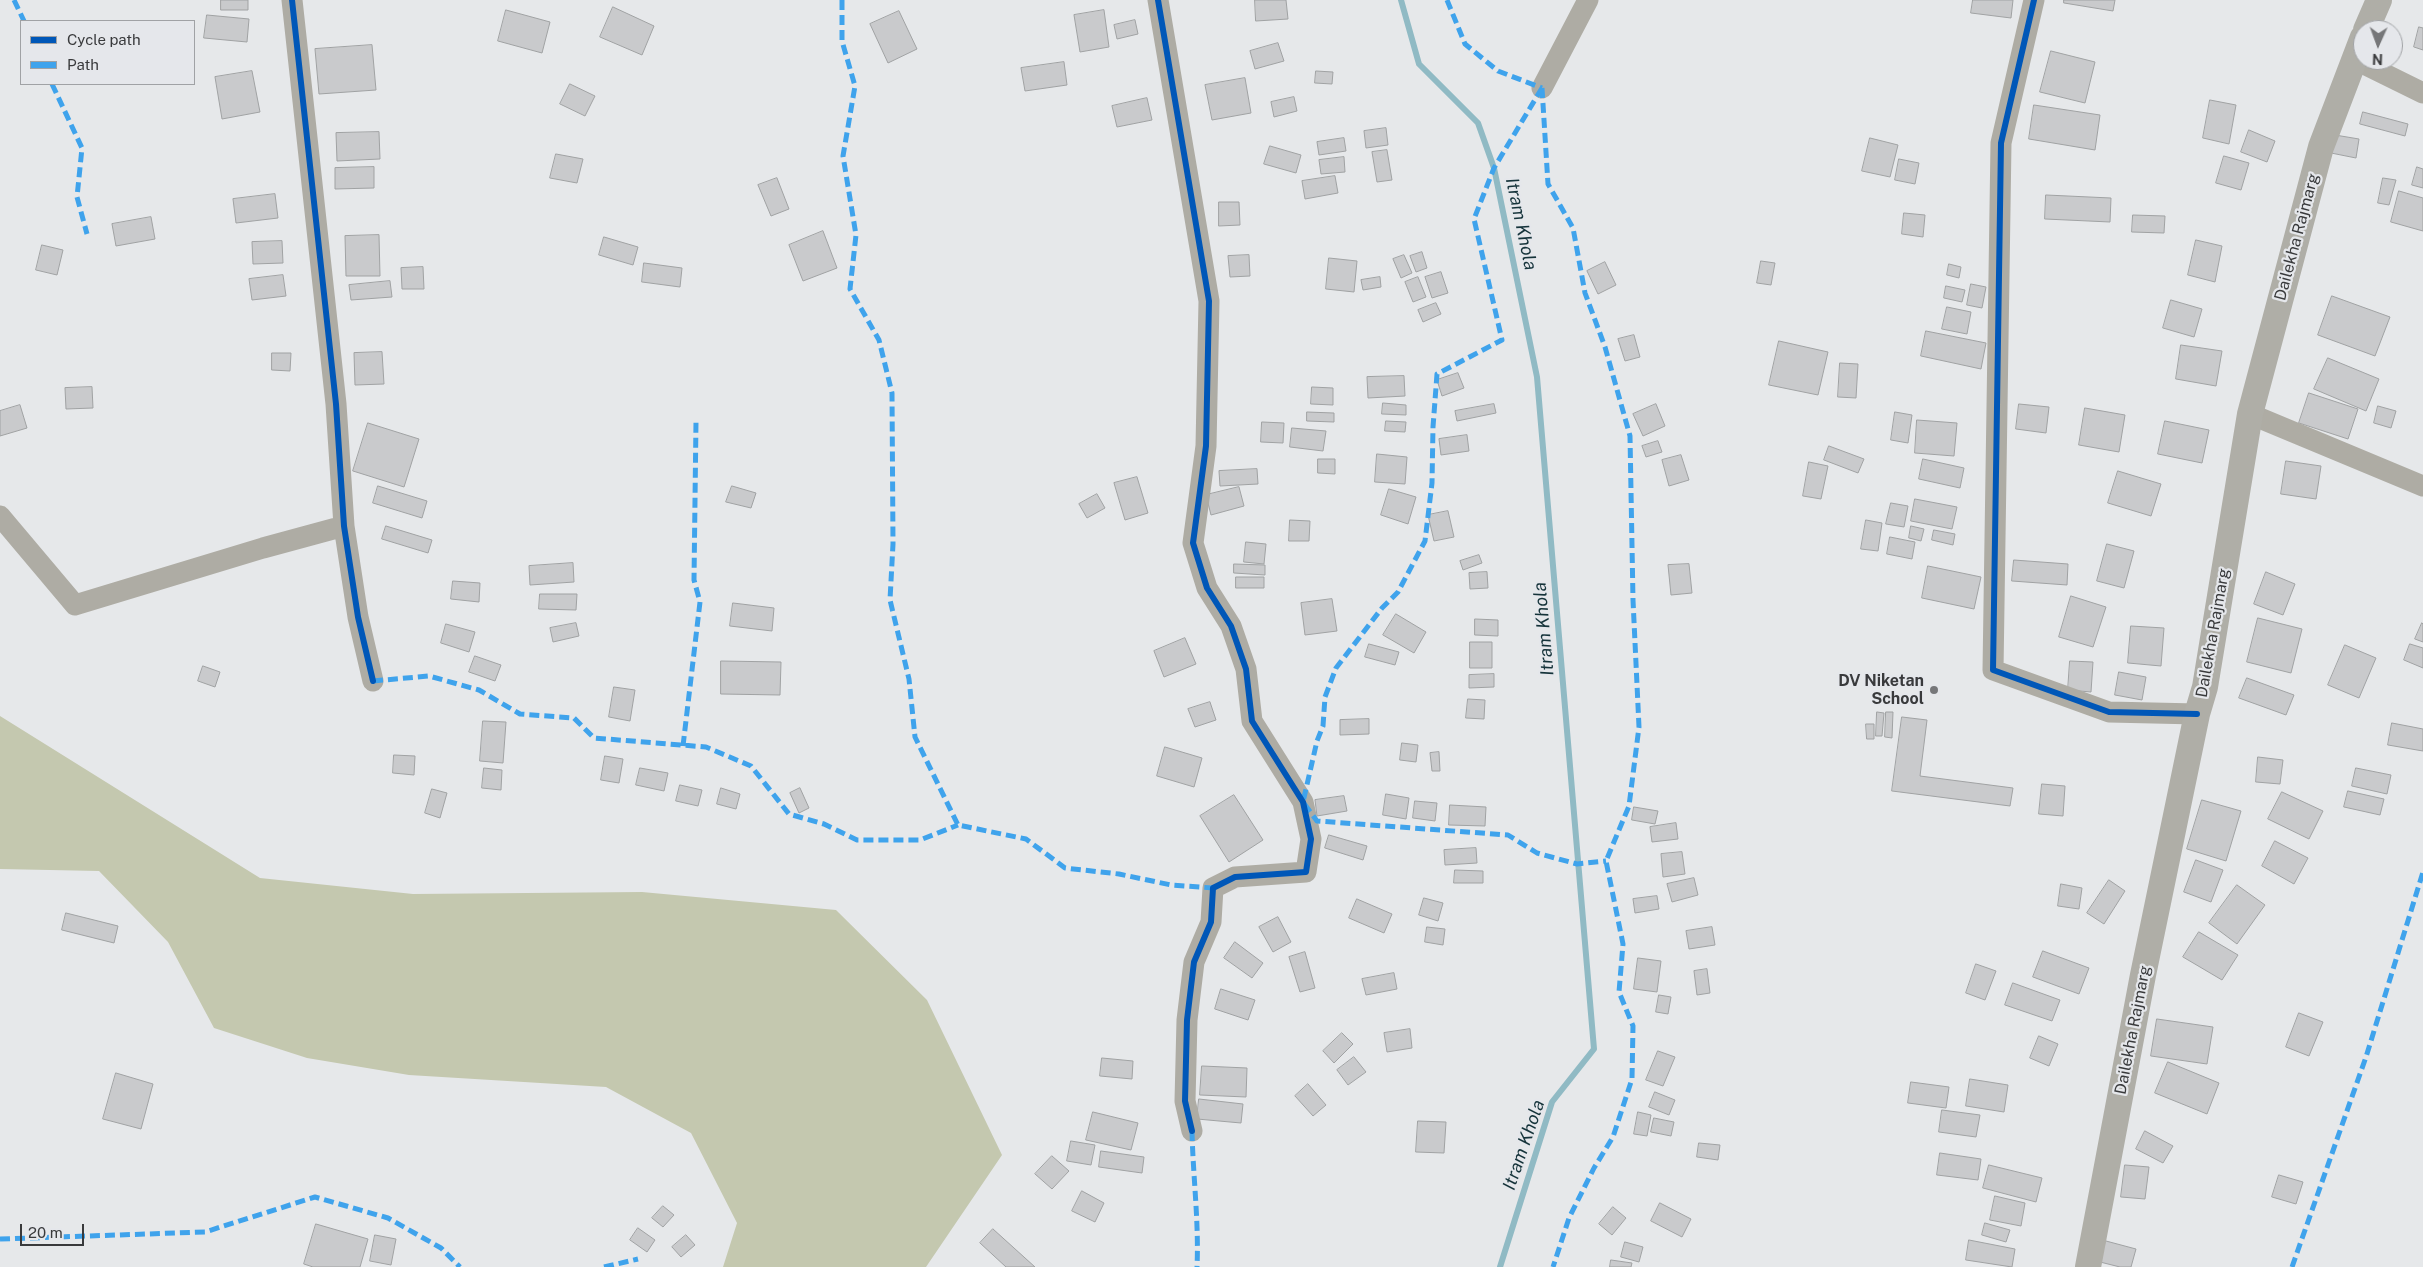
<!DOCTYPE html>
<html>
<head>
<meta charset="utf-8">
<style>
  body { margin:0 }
  #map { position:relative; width:2423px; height:1267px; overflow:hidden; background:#e6e8ea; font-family:"Public Sans",sans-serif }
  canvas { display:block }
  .legend { position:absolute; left:20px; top:20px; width:175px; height:65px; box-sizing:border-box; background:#e5e7eb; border:1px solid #a0a2a5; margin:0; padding:6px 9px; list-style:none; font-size:15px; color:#393a3c }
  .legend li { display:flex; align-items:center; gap:10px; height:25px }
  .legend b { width:25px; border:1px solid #a0a2a5 }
  .north { position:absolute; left:2353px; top:20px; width:50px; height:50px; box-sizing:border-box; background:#e5e7eb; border:1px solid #a0a2a5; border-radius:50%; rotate:182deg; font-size:14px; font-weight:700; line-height:20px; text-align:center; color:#393a3c }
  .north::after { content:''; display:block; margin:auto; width:18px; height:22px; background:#767779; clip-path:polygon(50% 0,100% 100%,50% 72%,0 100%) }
  .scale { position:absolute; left:20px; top:1224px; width:64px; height:22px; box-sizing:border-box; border:2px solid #393a3c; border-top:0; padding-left:6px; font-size:15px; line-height:18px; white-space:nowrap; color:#393a3c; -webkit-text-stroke:4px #e5e7eb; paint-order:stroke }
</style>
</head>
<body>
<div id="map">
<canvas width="2423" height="1267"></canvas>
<ul class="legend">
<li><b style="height:6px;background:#0057b8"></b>Cycle path</li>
<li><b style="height:6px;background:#3fa3ec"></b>Path</li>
</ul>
<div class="north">N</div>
<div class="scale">20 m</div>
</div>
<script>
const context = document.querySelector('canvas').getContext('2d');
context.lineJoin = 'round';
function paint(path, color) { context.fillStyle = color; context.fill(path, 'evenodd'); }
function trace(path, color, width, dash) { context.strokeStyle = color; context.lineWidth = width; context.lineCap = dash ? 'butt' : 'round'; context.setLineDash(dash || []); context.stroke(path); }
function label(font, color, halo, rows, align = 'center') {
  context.font = font + ' "Public Sans",sans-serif'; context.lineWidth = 4.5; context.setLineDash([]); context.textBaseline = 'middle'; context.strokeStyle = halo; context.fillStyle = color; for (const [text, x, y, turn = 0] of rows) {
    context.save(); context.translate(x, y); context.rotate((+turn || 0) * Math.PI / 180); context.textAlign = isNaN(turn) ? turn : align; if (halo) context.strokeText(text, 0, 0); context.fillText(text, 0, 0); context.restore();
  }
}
paint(new Path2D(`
  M0,716L260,878L413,894L642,892L836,910L927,1000L1002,1155L926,1267H723L737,1223L691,1133L606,1087L409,1075L307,1058L214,1028L168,942L99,871L0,869Z`), '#c4c8af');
trace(new Path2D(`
  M1401,0L1419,64L1478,123L1494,168L1537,377L1594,1049L1552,1102L1500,1267`), '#90bac4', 6);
const building = new Path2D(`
  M221,0H248V10H221Z
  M1255,0H1286L1288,19L1256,21Z
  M1973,0H2013L2011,18L1971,13Z
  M2064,0H2115L2113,11L2064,3Z
  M613,7L654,26L642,55L600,37Z
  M506,10L550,22L542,53L498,41Z
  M1104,10L1109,47L1080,52L1074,15Z
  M899,11L917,49L888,63L870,24Z
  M207,15L249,19L247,42L204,38Z
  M1135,20L1138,34L1117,39L1114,25Z
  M2419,27L2423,28V50L2414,47Z
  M1278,43L1284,61L1255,69L1250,51Z
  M372,45L376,90L319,94L315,49Z
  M2051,51L2095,62L2085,103L2040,92Z
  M1064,62L1067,85L1025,91L1021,68Z
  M252,71L260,112L222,119L215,77Z
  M1316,71L1333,72L1332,84L1315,83Z
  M1245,78L1251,113L1212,120L1205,85Z
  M570,84L595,96L585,116L560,104Z
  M1294,97L1297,111L1274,117L1271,102Z
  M1147,98L1152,120L1117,127L1112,106Z
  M2210,100L2236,105L2229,144L2203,138Z
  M2034,105L2100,115L2095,150L2029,139Z
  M2363,112L2408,124L2405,136L2360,124Z
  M1386,128L1388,145L1366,148L1364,131Z
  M2249,130L2275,141L2267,162L2241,152Z
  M379,132L380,159L337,161L336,133Z
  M2329,134L2359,139L2356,158L2326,152Z
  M1344,138L1346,151L1319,155L1317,142Z
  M1870,138L1898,145L1890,177L1862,171Z
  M1270,146L1301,155L1296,173L1264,164Z
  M1387,150L1392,180L1377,182L1372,152Z
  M556,154L583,159L577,183L550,178Z
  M2224,156L2249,163L2241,190L2216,183Z
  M1344,157L1345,172L1321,174L1319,160Z
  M1899,159L1919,163L1915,184L1895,180Z
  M374,167V188L335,189V168Z
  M2417,167L2423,169V188L2412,185Z
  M1335,176L1338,193L1305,199L1302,181Z
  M777,178L789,209L771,216L758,185Z
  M2383,178L2396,180L2389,205L2378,203Z
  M2399,191L2423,198V231L2391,222Z
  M275,194L278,218L236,223L233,199Z
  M2046,195L2111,198L2110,222L2045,219Z
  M1219,202H1239L1240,225L1219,226Z
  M1904,213L1925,215L1923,237L1902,234Z
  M2133,215L2165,216L2164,233L2132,232Z
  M151,217L155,239L116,246L112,224Z
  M823,231L837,268L803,281L789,245Z
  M379,235L380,276H346L345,236Z
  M604,237L638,247L633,265L599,255Z
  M2196,240L2222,246L2215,282L2188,275Z
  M282,241L283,263L253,264L252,242Z
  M42,245L63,250L57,275L36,270Z
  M1422,252L1427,268L1416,272L1410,256Z
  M1249,255L1250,276L1230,277L1228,256Z
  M1404,255L1412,273L1401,278L1393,259Z
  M1329,258L1357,261L1354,292L1326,289Z
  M1761,261L1775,263L1771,285L1757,283Z
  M1605,262L1616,285L1598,294L1587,271Z
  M644,263L682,268L680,287L642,282Z
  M1949,264L1961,267L1959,278L1947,275Z
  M423,267L424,289H402L401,268Z
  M1441,272L1448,293L1432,298L1425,277Z
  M283,275L286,296L252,300L249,279Z
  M1380,277L1381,287L1363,290L1361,280Z
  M1418,277L1426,297L1413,302L1405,282Z
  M390,281L392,297L351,300L349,285Z
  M1971,284L1986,287L1982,308L1967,305Z
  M1946,286L1965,290L1962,302L1944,298Z
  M2332,296L2390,317L2375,356L2318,335Z
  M2171,300L2202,309L2194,337L2163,328Z
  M1436,303L1441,314L1423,322L1418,310Z
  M1947,307L1971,312L1967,334L1942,329Z
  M1926,331L1986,343L1981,369L1921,356Z
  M1634,335L1640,357L1625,361L1618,339Z
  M1779,341L1828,352L1818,395L1769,385Z
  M2181,345L2222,351L2216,386L2176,379Z
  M382,352L384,384L355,385L354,353Z
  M272,353H291L290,371L272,370Z
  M2328,358L2379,379L2366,411L2314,389Z
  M1840,363L1858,364L1856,398L1838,397Z
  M1458,373L1464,388L1442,396L1437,380Z
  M1404,376L1405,396L1368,398L1367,377Z
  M92,387L93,408L66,409L65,388Z
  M1312,387L1333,388V405L1311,404Z
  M2309,393L2358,409L2348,439L2299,423Z
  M1383,403L1406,405V415L1382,414Z
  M1494,404L1496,413L1457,421L1455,411Z
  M1656,404L1665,426L1643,436L1633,414Z
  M2019,404L2049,407L2046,433L2016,429Z
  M20,405L27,428L0,436V411Z
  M2378,406L2396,411L2391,428L2374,423Z
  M2085,408L2125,415L2119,452L2079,445Z
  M1307,412L1334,413V422L1307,421Z
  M1895,412L1912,415L1908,443L1891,440Z
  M1917,420L1957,423L1954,456L1915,453Z
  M1386,421L1406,422L1405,432L1385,431Z
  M2165,421L2209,430L2202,463L2158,454Z
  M1262,422L1284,423L1283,443L1261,442Z
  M368,423L419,439L404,487L353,471Z
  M1292,428L1326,431L1323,451L1290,447Z
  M1467,435L1469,451L1441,455L1439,439Z
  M1658,441L1662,452L1646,457L1642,446Z
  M1829,446L1864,459L1858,473L1824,460Z
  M1377,454L1407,457L1405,484L1375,482Z
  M1681,455L1689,480L1669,486L1662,460Z
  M1318,459H1335V474L1318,473Z
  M1923,459L1964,468L1960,488L1919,479Z
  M2286,461L2321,466L2316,499L2281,494Z
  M1809,462L1828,466L1821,499L1803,496Z
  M1257,469L1258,484L1220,486L1219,471Z
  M2118,471L2161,484L2151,516L2108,503Z
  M1137,477L1148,513L1125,520L1114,483Z
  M378,486L427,501L422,518L373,503Z
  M732,486L756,493L751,508L726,502Z
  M1239,487L1244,506L1211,515L1206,495Z
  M1389,489L1416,497L1408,524L1381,515Z
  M1097,494L1105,508L1087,518L1079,504Z
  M1915,499L1957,507L1952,529L1911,521Z
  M1891,503L1908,506L1904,527L1886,524Z
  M1448,511L1454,537L1434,541L1428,515Z
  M1290,520L1310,521L1309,541H1289Z
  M1866,520L1882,523L1878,551L1861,549Z
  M386,526L432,540L428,553L382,539Z
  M1911,526L1924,529L1921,541L1909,538Z
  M1934,530L1955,534L1953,545L1932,540Z
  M1890,537L1915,542L1912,559L1887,554Z
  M1246,542L1266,544L1264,564L1244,562Z
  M2107,544L2134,551L2124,588L2097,581Z
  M1479,555L1482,563L1463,570L1460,561Z
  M2014,560L2068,564L2067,585L2012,581Z
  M573,563L574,582L530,585L529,566Z
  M1234,564L1265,565V575L1234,573Z
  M1689,564L1692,593L1671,595L1668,565Z
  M1928,566L1981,577L1974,609L1922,598Z
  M1487,572L1488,588L1470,589L1469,573Z
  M2266,572L2295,584L2283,615L2254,604Z
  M1236,577H1264V588H1236Z
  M453,581L480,583L479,602L451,599Z
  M540,594H577L576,610L539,609Z
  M2071,596L2106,607L2093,647L2059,637Z
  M1332,599L1337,631L1305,635L1301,603Z
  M733,603L774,608L772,631L730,626Z
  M1396,614L1426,632L1414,653L1383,635Z
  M2258,618L2302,629L2291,673L2247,662Z
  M1475,619L1498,620V636L1475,635Z
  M576,623L579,636L553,642L550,628Z
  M2422,623L2423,624V642L2415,639Z
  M446,624L475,632L469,652L441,643Z
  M2131,626L2164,628L2161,666L2128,663Z
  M1185,638L1196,664L1164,677L1154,651Z
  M1470,642H1492V668H1470Z
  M1369,644L1399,652L1395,665L1365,657Z
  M2410,644L2423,648V668L2404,660Z
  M2345,645L2376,658L2359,698L2328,685Z
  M475,656L501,665L495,681L469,672Z
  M721,661L781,662L780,695L721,694Z
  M2070,661L2093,662L2091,692L2068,690Z
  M203,666L220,672L215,687L198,681Z
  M2119,672L2146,677L2142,700L2115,695Z
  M1494,674V687L1469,688V675Z
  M2247,678L2294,695L2286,715L2239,698Z
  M614,687L635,690L630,721L609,717Z
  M1468,699L1485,700L1484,719L1466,718Z
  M1210,702L1216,720L1195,727L1188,709Z
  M1877,712L1884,713L1882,736H1876Z
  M1886,712H1893L1892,738L1885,737Z
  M1902,717L1927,720L1920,776L2013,788L2010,806L1892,791Z
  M1369,719V734L1340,735V720Z
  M483,721L506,722L503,763L480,761Z
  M2392,723L2423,729V751L2388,745Z
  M1866,724H1874V739H1867Z
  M1402,743L1418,745L1416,762L1400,760Z
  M1165,747L1202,758L1194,787L1157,776Z
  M1439,752L1440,771H1432L1430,753Z
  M394,755L415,756L414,775L393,773Z
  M605,756L623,759L619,783L601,780Z
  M2258,757L2283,760L2280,784L2256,782Z
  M484,768L502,770L501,790L482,788Z
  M640,768L668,773L664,791L636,785Z
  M2356,768L2391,775L2387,794L2352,786Z
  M2042,784L2065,786L2063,816L2039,814Z
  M680,785L702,790L698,806L676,801Z
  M721,788L740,794L736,809L717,804Z
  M800,788L809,808L799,813L790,793Z
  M432,789L447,793L440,818L425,813Z
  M2348,791L2384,799L2380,815L2344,807Z
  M2282,792L2323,811L2309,839L2268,819Z
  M1386,794L1409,798L1406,819L1383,815Z
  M1234,795L1263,840L1229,862L1200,816Z
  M1344,796L1347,811L1317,816L1315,800Z
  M2202,800L2241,811L2226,861L2187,849Z
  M1415,801L1437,803L1435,821L1413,818Z
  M1450,805L1486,807L1485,826L1449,825Z
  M1634,807L1658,811L1655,824L1632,820Z
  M1676,823L1678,839L1652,842L1650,827Z
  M1329,835L1367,846L1363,860L1325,848Z
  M2275,841L2308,858L2294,884L2262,866Z
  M1476,848L1477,863L1445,865L1444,850Z
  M1682,852L1685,874L1663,877L1661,854Z
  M2196,860L2223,870L2211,902L2184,892Z
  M1455,870L1483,871V883H1454Z
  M1694,878L1698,895L1672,902L1667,884Z
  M2109,880L2125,891L2104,924L2087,913Z
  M2061,884L2082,888L2079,909L2058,906Z
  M2237,885L2265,905L2237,944L2209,923Z
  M1657,896L1659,909L1635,913L1633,899Z
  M1424,898L1443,903L1438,921L1419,915Z
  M1357,899L1392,914L1384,933L1349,918Z
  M66,913L118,926L114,943L62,930Z
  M1278,917L1291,942L1273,952L1259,927Z
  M1427,927L1445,929L1443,945L1425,942Z
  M1712,927L1715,945L1689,949L1686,931Z
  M2199,932L2238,955L2222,980L2183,957Z
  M1235,942L1263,963L1252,978L1224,958Z
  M2043,951L2089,968L2079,994L2033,977Z
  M1305,952L1315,988L1300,992L1289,957Z
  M1638,958L1661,961L1657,992L1634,989Z
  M1976,964L1996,971L1985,1000L1966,993Z
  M1707,969L1710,993L1697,995L1694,971Z
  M1394,973L1397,989L1366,995L1362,979Z
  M2013,983L2060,1000L2052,1021L2005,1005Z
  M1221,989L1255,1000L1248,1020L1215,1009Z
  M1659,995L1671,997L1668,1014L1656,1012Z
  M2299,1013L2323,1022L2309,1056L2286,1047Z
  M2157,1019L2213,1027L2207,1064L2151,1056Z
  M1410,1029L1412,1048L1387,1052L1384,1033Z
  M1342,1033L1353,1044L1334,1063L1323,1051Z
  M2039,1036L2058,1044L2049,1066L2030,1058Z
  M1658,1051L1675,1057L1663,1086L1646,1080Z
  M1354,1057L1366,1072L1348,1085L1337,1070Z
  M1102,1058L1133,1061L1132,1079L1100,1076Z
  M2168,1062L2219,1083L2207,1114L2155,1093Z
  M1202,1066L1247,1068L1246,1097L1200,1095Z
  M116,1073L153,1084L141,1129L103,1119Z
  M1970,1079L2008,1085L2004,1112L1966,1106Z
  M1911,1082L1949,1087L1946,1108L1908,1103Z
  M1308,1084L1326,1105L1313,1116L1295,1096Z
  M1655,1092L1675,1100L1669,1115L1649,1107Z
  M1199,1099L1243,1104L1241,1123L1197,1119Z
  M1942,1110L1980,1115L1976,1137L1939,1132Z
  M1093,1112L1138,1123L1131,1150L1086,1140Z
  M1638,1112L1651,1115L1647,1136L1634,1134Z
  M1654,1118L1674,1122L1671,1136L1651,1132Z
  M1418,1121L1446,1122L1444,1153L1416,1152Z
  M2145,1131L2173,1146L2163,1163L2136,1149Z
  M1071,1141L1095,1145L1091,1165L1067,1161Z
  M1699,1143L1720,1145L1718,1160L1697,1157Z
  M1101,1151L1144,1157L1142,1173L1099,1167Z
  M1940,1153L1981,1159L1978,1180L1937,1175Z
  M1052,1156L1069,1171L1052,1189L1035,1174Z
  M1989,1165L2042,1178L2036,1202L1983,1188Z
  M2125,1165L2149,1167L2145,1199L2121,1197Z
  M2279,1175L2303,1182L2296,1204L2272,1197Z
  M1082,1191L1104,1203L1095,1222L1072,1211Z
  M1995,1196L2025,1203L2021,1226L1990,1220Z
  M1660,1203L1691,1219L1682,1237L1651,1221Z
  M663,1206L674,1215L663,1227L652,1218Z
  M1613,1207L1626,1218L1612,1235L1599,1224Z
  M1985,1223L2010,1230L2006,1242L1982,1235Z
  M316,1224L368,1239L360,1267H313L304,1264Z
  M638,1228L655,1240L647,1252L630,1240Z
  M993,1229L1035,1267H1006L980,1243Z
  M375,1235L396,1239L391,1265L370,1261Z
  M686,1235L695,1245L681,1257L672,1247Z
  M1969,1240L2015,1249L2012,1267L1966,1260Z
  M2106,1241L2136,1249L2131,1267H2120L2100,1262Z
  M1625,1242L1643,1247L1639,1262L1621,1257Z
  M1611,1260L1632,1263L1631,1267H1610Z`);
paint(building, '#c9cacc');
trace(building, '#a0a2a3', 1);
trace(new Path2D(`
  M292,0L336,404L344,526L358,617L373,681
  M1158,0L1209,301L1206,446L1193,543L1207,588L1231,626L1246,669L1252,721L1303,802L1311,839L1306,872L1235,877L1213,888L1211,922L1194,962L1187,1020L1185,1101L1192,1131
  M2034,0L2001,143L1993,670L2109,712L2197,714
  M2354,59L2423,93
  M1542,88L1588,0
  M2250,414L2423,486
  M0,516L75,605L263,548L344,526`), '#aeaca4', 21);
trace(new Path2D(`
  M2366,30L2379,0
  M2088,1267L2143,975L2197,714L2205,687L2250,414L2321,147L2363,37`), '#afaea7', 26);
trace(new Path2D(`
  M14,0L24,21
  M842,0V41L855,86L843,156L856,235L850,289L879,340L892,393L893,544L890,600L909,679L915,737L958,825L1026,839L1065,868L1119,874L1171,885L1213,888
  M1447,0L1465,44L1498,71L1542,88
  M52,84L82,148L77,197L87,234
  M1542,88L1548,184L1573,228L1585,293L1605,347L1630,436L1633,600L1639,727L1629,806L1606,861L1623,944L1619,992L1633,1026L1632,1079L1613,1137L1594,1168L1569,1218L1553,1267
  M1542,88L1494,168L1474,219L1502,340L1437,374L1433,427L1432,483L1425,541L1398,592L1382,608L1336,668L1325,697L1323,726L1317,741L1303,802L1317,821L1508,835L1537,853L1577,864L1606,861
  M373,681L429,676L479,690L520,714L574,718L594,738L706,747L751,766L789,814L824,824L857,840H920L958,825
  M683,746L700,602L694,580L696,421
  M1192,1131C1193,1177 1199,1222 1197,1267
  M0,1239L205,1232L315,1197L388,1218L441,1248L460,1267
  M604,1267L638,1259
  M2292,1267L2366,1057L2423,872`), '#3fa3ec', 5, [10, 5]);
trace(new Path2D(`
  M292,0L336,404L344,526L358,617L373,681
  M1158,0L1209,301L1206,446L1193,543L1207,588L1231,626L1246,669L1252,721L1303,802L1311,839L1306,872L1235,877L1213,888L1211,922L1194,962L1187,1020L1185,1101L1192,1131
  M2034,0L2001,143L1993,670L2109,712L2197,714`), '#0057b8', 6);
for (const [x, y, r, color] of [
  [1934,690,5,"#767779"]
]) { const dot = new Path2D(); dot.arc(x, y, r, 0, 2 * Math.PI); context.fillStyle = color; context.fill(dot); trace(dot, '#e5e7eb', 2); }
label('16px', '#393a3c', '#e5e7eb', [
  ["Dailekha Rajmarg",2297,237,-75],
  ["Dailekha Rajmarg",2213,633,-80],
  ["Dailekha Rajmarg",2133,1030,-79]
]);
label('bold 16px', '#393a3c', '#e5e7eb', [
  ["DV Niketan",1924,681],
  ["School",1924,699]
], 'right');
label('italic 18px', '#15333a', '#e5e7eb', [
  ["Itram Khola",1521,224,78],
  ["Itram Khola",1544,629,-95],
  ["Itram Khola",1524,1145,-71]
]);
</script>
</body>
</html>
